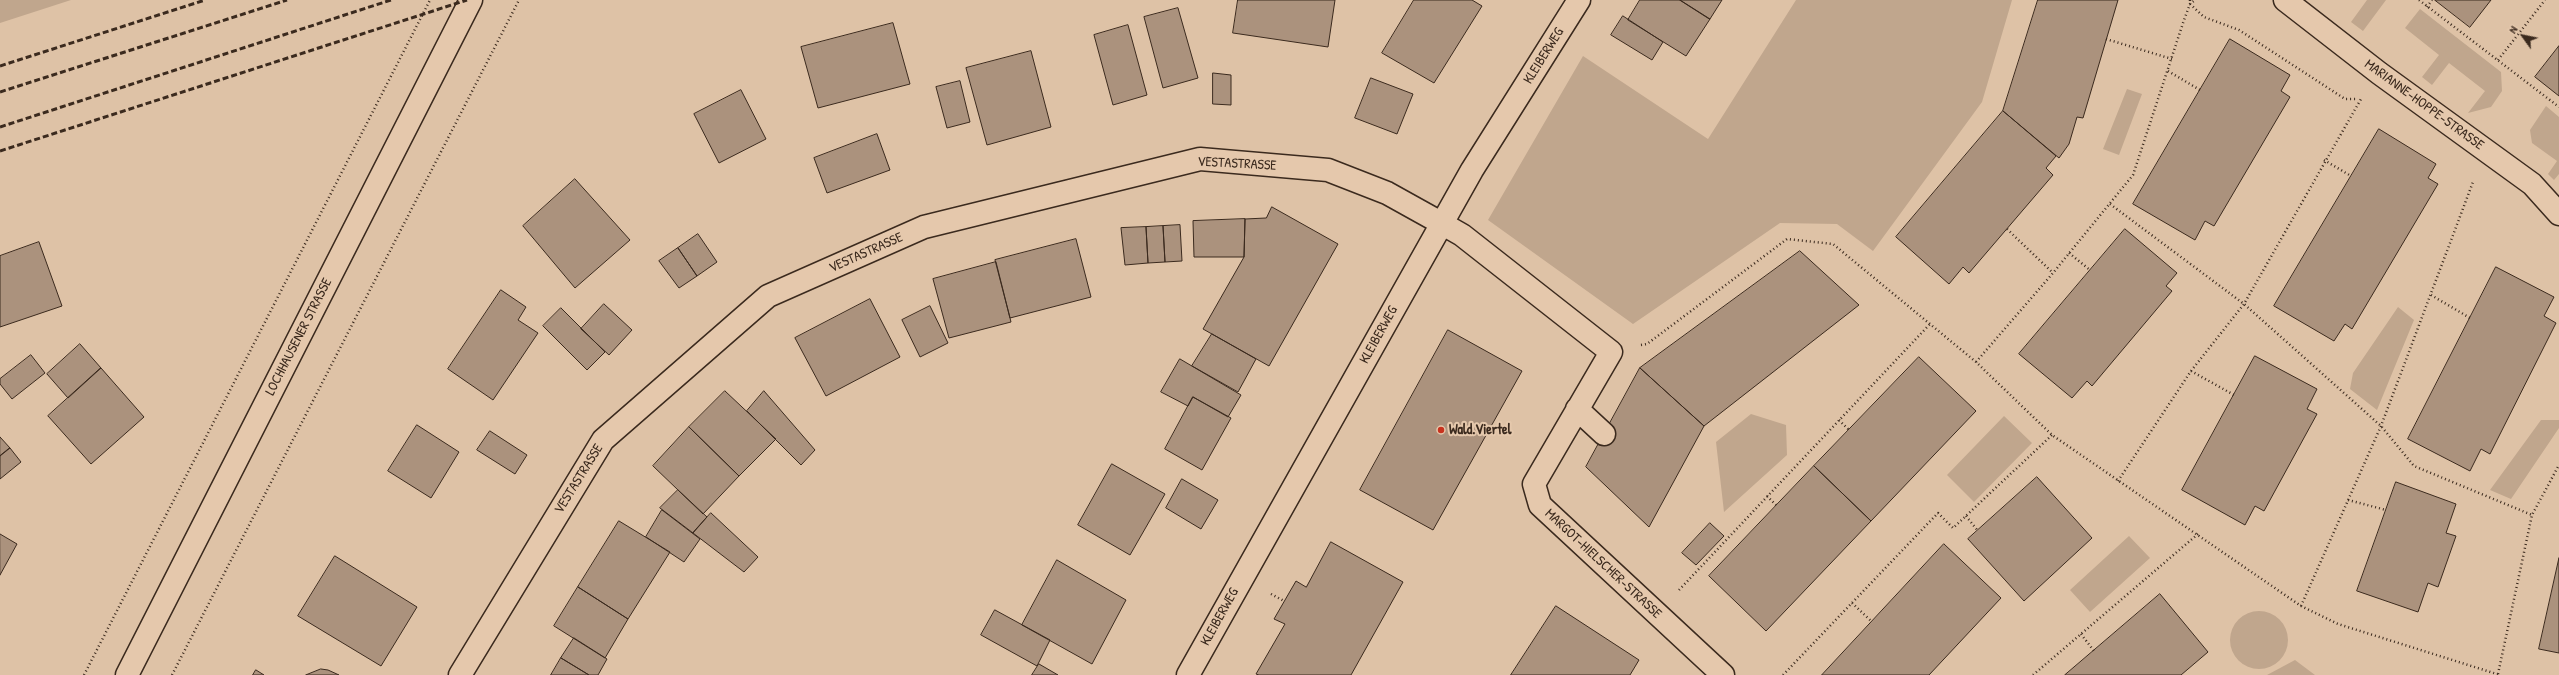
<!DOCTYPE html>
<html>
<head>
<meta charset="utf-8">
<style>
  body { margin:0 }
  #map { position:relative; width:2559px; height:675px; overflow:hidden; background:#dec2a6; font-family:"Patrick Hand",sans-serif }
  canvas { display:block }
  .north { position:absolute; left:2503px; top:16px; width:40px; height:40px; -webkit-text-stroke:3px #e5c8ac; paint-order:stroke; rotate:303deg; font-size:11px; font-weight:700; line-height:16px; text-align:center; color:#3b2a1e }
  .north::after { content:''; display:block; margin:auto; width:14px; height:18px; background:#3b2a1e; clip-path:polygon(50% 0,100% 100%,50% 72%,0 100%) }
</style>
</head>
<body>
<div id="map">
<canvas width="2559" height="675"></canvas>
<div class="north">N</div>
</div>
<script>
const context = document.querySelector('canvas').getContext('2d');
context.lineJoin = 'round';
function paint(path, color) { context.fillStyle = color; context.fill(path, 'evenodd'); }
function trace(path, color, width, dash) { context.strokeStyle = color; context.lineWidth = width; context.lineCap = dash ? 'butt' : 'round'; context.setLineDash(dash || []); context.stroke(path); }
function label(font, color, halo, rows, align = 'center') {
  context.font = font + ' "Patrick Hand",sans-serif'; context.lineWidth = 4; context.setLineDash([]); context.textBaseline = 'middle'; context.strokeStyle = halo; context.fillStyle = color; for (const [text, x, y, turn = 0] of rows) {
    context.save(); context.translate(x, y); context.rotate((+turn || 0) * Math.PI / 180); context.textAlign = isNaN(turn) ? turn : align; if (halo) context.strokeText(text, 0, 0); context.fillText(text, 0, 0); context.restore();
  }
}
paint(new Path2D(`
  M0,0H71L0,23Z
  M1796,0H2012L1982,102L1873,251L1837,224L1780,223L1633,324L1488,220L1583,56L1708,139Z
  M2367,0H2386L2363,31L2351,22Z
  M2420,9L2501,72L2502,91L2491,107L2468,113L2485,91L2449,63L2432,85L2422,77L2439,55L2405,28Z
  M2127,89L2142,94L2119,155L2103,149Z
  M2546,106L2559,117V174L2554,180L2548,174L2557,161L2532,143L2530,130Z
  M2398,307L2414,320L2377,410L2350,389L2353,373Z
  M1751,414L1786,425L1787,455L1724,512L1716,442Z
  M2004,416L2032,443L1974,502L1947,475Z
  M2541,420H2559V428L2511,499L2490,490Z
  M2129,536L2150,558L2090,612L2070,590Z
  M2230 640a29 29 0 1 1 58 0a29 29 0 1 1-58 0Z
  M2295,660L2315,675H2267Z`), '#c0a68d');
const building = new Path2D(`
  M1238,0H1335L1328,47L1233,33Z
  M1414,0H1472L1482,6L1434,83L1382,53Z
  M1640,0H1680L1710,19L1686,56L1628,20Z
  M1680,0H1722L1710,19Z
  M2038,0H2118L2083,118L2077,117L2069,144L2059,158L2003,111Z
  M2435,0H2491L2470,27Z
  M1178,8L1198,78L1163,88L1144,17Z
  M1623,16L1663,42L1652,60L1611,35Z
  M893,23L910,84L818,108L801,47Z
  M1128,25L1147,95L1113,105L1094,35Z
  M2230,39L2290,75L2281,91L2290,97L2214,226L2205,221L2195,240L2133,204Z
  M2559,46V96L2535,77Z
  M1031,51L1051,127L987,145L966,68Z
  M1213,73L1231,75V105L1213,104Z
  M1371,78L1413,94L1397,134L1355,118Z
  M960,81L970,122L947,128L936,87Z
  M741,90L766,139L719,163L694,114Z
  M2003,111L2056,156L2046,168L2053,175L1969,273L1963,267L1949,284L1896,237Z
  M2379,129L2436,164L2428,178L2438,184L2352,329L2345,324L2334,341L2274,306Z
  M877,134L890,170L827,193L814,158Z
  M575,179L630,240L575,288L523,226Z
  M1272,207L1338,244L1269,366L1203,329L1244,257L1245,219L1266,218Z
  M1245,219L1244,257H1194L1193,221Z
  M1180,225L1182,261L1165,262L1163,226Z
  M1163,226L1165,262L1148,263L1146,227Z
  M1146,227L1148,263L1125,265L1121,228Z
  M2125,229L2177,273L2166,286L2172,291L2092,386L2087,381L2072,398L2019,354Z
  M698,234L717,262L697,276L678,248Z
  M1076,239L1091,297L1010,318L995,260Z
  M39,242L62,306L0,327V256Z
  M678,248L697,276L679,288L659,261Z
  M1800,251L1859,305L1704,426L1640,368Z
  M996,262L1011,322L949,338L933,279Z
  M2496,267L2554,297L2544,316L2556,323L2490,454L2481,449L2470,471L2408,439Z
  M501,290L526,307L518,320L538,333L493,400L448,369Z
  M870,299L900,357L826,396L795,338Z
  M604,304L632,330L609,355L581,329Z
  M930,306L948,343L920,357L902,320Z
  M561,308L605,352L587,370L543,326Z
  M1448,330L1522,371L1433,530L1360,490Z
  M1212,334L1256,359L1238,392L1192,366Z
  M80,344L101,368L68,398L47,374Z
  M31,355L45,373L12,399L0,384V379Z
  M2255,356L2317,389L2307,409L2317,414L2264,511L2255,506L2245,525L2182,490Z
  M1919,357L1976,411L1871,521L1814,466Z
  M1180,359L1241,395L1228,417L1193,397L1188,406L1161,392Z
  M101,368L144,417L91,464L48,416Z
  M1640,368L1704,426L1649,527L1586,467Z
  M725,391L776,439L739,476L689,427Z
  M764,391L815,450L801,465L747,411Z
  M1193,397L1231,418L1202,470L1165,449Z
  M417,425L459,452L431,498L388,471Z
  M689,427L739,476L703,514L653,466Z
  M490,431L527,455L515,474L477,450Z
  M0,437L10,448L0,456Z
  M10,448L21,462L0,479V456Z
  M1112,464L1165,494L1130,555L1078,525Z
  M1814,466L1871,521L1766,631L1709,576Z
  M2037,477L2092,538L2024,601L1968,539Z
  M1182,479L1218,500L1201,529L1166,508Z
  M2396,482L2456,504L2446,533L2456,536L2438,587L2428,583L2418,612L2357,591Z
  M678,490L707,517L693,533L660,508Z
  M662,510L700,539L684,562L646,537Z
  M711,513L758,557L744,572L693,533Z
  M619,521L670,552L628,619L578,587Z
  M1710,523L1724,536L1696,565L1682,553Z
  M0,534L17,544L0,575Z
  M1331,542L1403,582L1351,675H1259L1256,674L1285,624L1274,619L1296,581L1306,587Z
  M1944,544L2001,598L1929,675H1822Z
  M335,556L417,607L381,666L298,616Z
  M2559,558V653L2539,649Z
  M1057,560L1126,600L1092,664L1022,625Z
  M578,587L628,619L605,658L554,626Z
  M2160,594L2208,652L2181,675H2065Z
  M1556,606L1639,660L1630,675H1511Z
  M995,610L1050,640L1037,666L981,635Z
  M574,638L607,659L598,675H589L561,658Z
  M561,658L589,675H551Z
  M1039,664L1058,675H1032Z
  M321,669L328,670L339,675H306Z
  M256,670L264,675H253Z`);
paint(building, '#ab927d');
trace(building, '#3b2a1e', 1);
const minor = new Path2D(`
  M2285,0L2379,73L2532,184L2559,214
  M1441,223L1462,235L1611,352L1534,484L1540,505L1723,675
  M1577,409L1604,434`);
const major = new Path2D(`
  M127,675L471,0
  M460,675L603,440L768,296L924,227L1200,159L1328,170L1387,193L1441,223
  M1188,675L1472,170L1579,0`);
trace(minor, '#3b2a1e', 25);
trace(major, '#3b2a1e', 25);
trace(new Path2D(`
  M2190,0V4L2204,17L2239,30L2345,99H2358
  M2419,0L2559,107
  M2427,7L2432,0
  M2106,39L2172,59
  M2498,60L2545,0
  M2168,71L2200,90
  M2324,160L2351,176
  M2110,204L2244,304L2381,426L2414,466L2532,515
  M2007,229L2053,273
  M2069,253L2090,270
  M2431,295L2470,318
  M1641,345L1647,344L1787,239L1833,244L1976,362L2052,435L2301,606L2338,624L2500,675
  M1976,362L2053,273L2133,175L2183,23L2190,4L2195,0
  M2191,371L2234,395
  M1839,420L1849,430
  M2118,481L2191,371L2244,304L2361,99
  M1767,496L1777,506
  M2348,500L2386,510
  M1966,516L1978,531
  M1679,590L1930,324
  M1271,594L1284,601
  M1852,603L1872,622
  M2301,606L2381,426L2473,182
  M2081,634L2094,651
  M2498,674L2532,515L2559,465
  M84,675L325,205
  M172,675L519,0
  M1783,675L1938,513L1953,528L2052,435
  M2033,675L2198,534`), '#3b2a1e', 2.5, [1, 3]);
trace(minor, '#e5c8ac', 22);
trace(major, '#e5c8ac', 22);
trace(new Path2D(`
  M0,66L205,0
  M0,92L287,0
  M0,127L391,0
  M0,151L467,0`), '#3b2a1e', 3, [6, 3]);
trace(new Path2D(`
  M325,205L430,0`), '#3b2a1e', 2.5, [1, 3]);
for (const [x, y, r, color] of [
  [1441,430,4,"#c8321e"]
]) { const dot = new Path2D(); dot.arc(x, y, r, 0, 2 * Math.PI); context.fillStyle = color; context.fill(dot); trace(dot, '#e5c8ac', 1.5); }
label('14px', '#3b2a1e', '#e5c8ac', [
  ["KLEIBERWEG",1544,56,-58],
  ["MARIANNE-HOPPE-STRASSE",2424,105,36],
  ["VESTASTRASSE",1237,164,3],
  ["VESTASTRASSE",866,253,-24],
  ["KLEIBERWEG",1379,335,-61],
  ["LOCHHAUSENER STRASSE",299,337,-63],
  ["VESTASTRASSE",579,479,-58],
  ["MARGOT-HIELSCHER-STRASSE",1603,564,43],
  ["KLEIBERWEG",1220,617,-61]
]);
label('bold 14px', '#3b2a1e', '#e5c8ac', [
  ["Wald.Viertel",1449,430]
], 'left');
</script>
</body>
</html>
